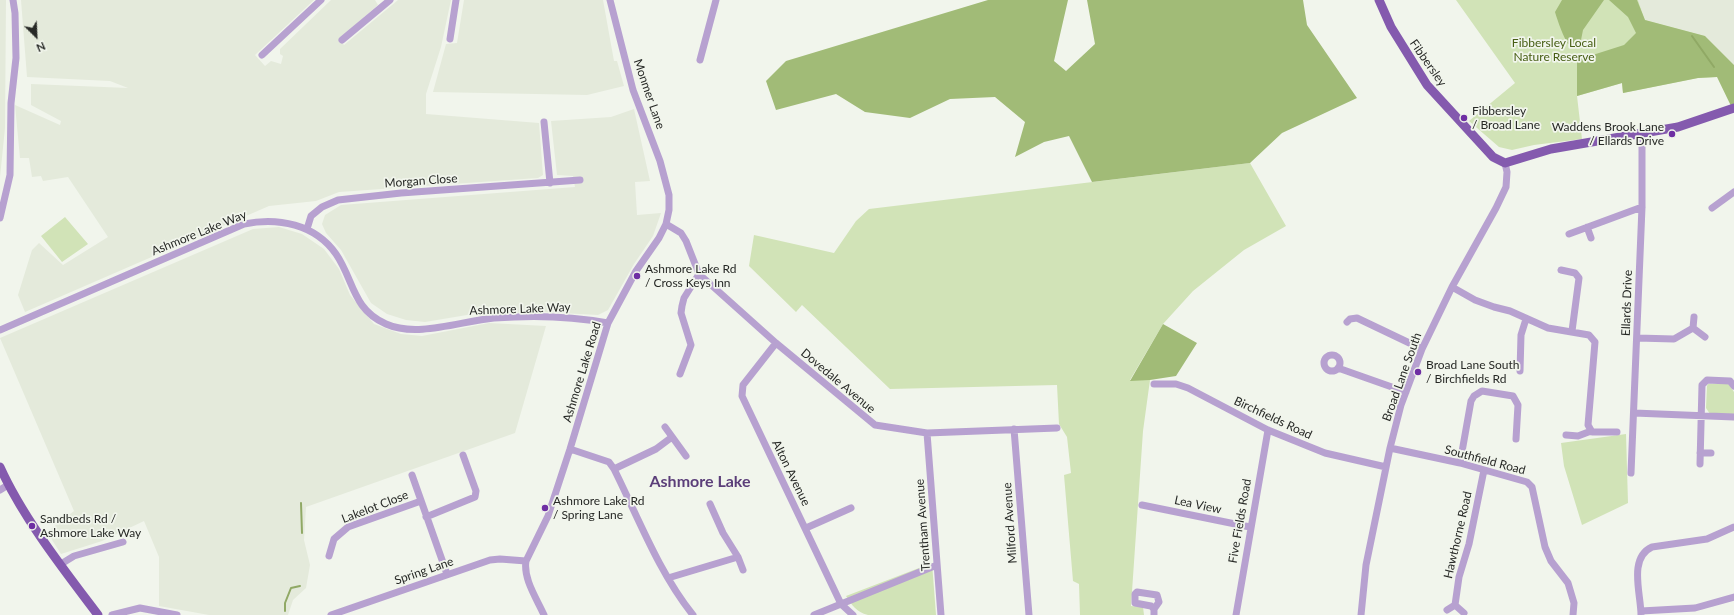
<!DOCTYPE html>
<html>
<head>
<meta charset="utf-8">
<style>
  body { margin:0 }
  #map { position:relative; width:1734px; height:615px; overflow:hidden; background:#f1f5ec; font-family:Lato,sans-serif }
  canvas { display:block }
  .north { position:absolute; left:16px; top:16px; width:40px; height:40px; -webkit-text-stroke:3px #f1f5ec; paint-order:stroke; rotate:156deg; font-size:11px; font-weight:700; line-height:16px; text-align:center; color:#272926 }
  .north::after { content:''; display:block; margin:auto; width:14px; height:18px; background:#272926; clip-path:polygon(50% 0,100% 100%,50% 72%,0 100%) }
</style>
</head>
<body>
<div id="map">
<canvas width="1734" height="615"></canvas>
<div class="north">N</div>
</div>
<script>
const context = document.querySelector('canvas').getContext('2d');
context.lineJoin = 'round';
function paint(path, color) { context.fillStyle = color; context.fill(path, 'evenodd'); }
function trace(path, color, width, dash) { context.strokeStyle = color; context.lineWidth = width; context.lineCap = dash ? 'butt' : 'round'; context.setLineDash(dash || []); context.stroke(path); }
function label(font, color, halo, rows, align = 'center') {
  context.font = font + ' Lato,sans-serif'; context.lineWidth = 3.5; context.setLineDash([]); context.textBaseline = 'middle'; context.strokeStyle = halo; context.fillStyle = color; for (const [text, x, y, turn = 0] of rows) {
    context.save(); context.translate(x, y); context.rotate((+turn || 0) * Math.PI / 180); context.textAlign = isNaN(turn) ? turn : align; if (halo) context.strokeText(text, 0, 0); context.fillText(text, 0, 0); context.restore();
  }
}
paint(new Path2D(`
  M0,0H6L5,128L0,177Z
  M21,0H314L255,55L265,66L271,61L281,64L283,56L280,54V49L331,0H375L378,5L339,39L344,45L398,0H451L441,47L426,94V114L539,123L543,175L538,178L339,192L316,201L269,206L25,312L18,295L32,250L39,243L63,265L108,237L68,177L43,181L41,176L32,177L29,158H20L15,105L60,125L61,121L31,105V84L128,88L110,81L27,77Z
  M464,0H603L614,61H617L624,86L587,95L433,92L446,44L457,43Z
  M1638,0H1734V65L1705,36L1645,20Z
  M634,109L650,181L635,182L637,215L661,213L653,236L634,264L608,310L598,315L543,312L473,314L425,322L406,320L387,314L371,303L341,250L326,233L322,224L325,215L341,205L575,187L573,176L557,175L551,121L611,117Z
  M279,227L302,234L324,249L339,269L350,295L374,324L401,334L422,336L489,323L546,326L515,433L306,507L304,540L310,565L306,588L293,600L288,615H209L159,606V557L144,521L102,541L61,554L47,532L74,511L0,338L253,229Z`), '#e4eadb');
paint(new Path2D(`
  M1456,0H1638L1645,20L1705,36L1717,77L1698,78L1623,93L1622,83L1577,96L1582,139L1534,145L1512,150L1499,147L1469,121L1515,83Z
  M1250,163L1286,226L1244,250L1193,291L1163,324L1130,380H1150L1143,431L1131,606L1143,607L1144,615H1080L1079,584L1073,581L1064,475L1071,473L1067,437L1059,424L1057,385L890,389L802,305L796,312L749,266L754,235L834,253L856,221L869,209Z
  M65,217L88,244L62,262L41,236Z
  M1728,383L1734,392V415L1710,414L1706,408L1707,386L1708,384Z
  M1626,434L1628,503L1582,525L1564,466L1561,443Z
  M932,563L936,615H868C856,612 852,605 846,596Z`), '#d1e3b7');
paint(new Path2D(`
  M988,0H1068L1054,61L1066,71L1095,44L1087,0H1303L1307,25L1357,98L1282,133L1250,163L1092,182L1069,136L1044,142L1015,157L1025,122L995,97L950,99L910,118L865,112L836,94L776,110L766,81L786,61Z
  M1562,0H1604L1583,30L1581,40L1575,44H1568C1563,36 1558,22 1555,12Z
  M1609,0H1637L1645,20L1705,36L1734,65V105L1731,106L1717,77L1698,78L1623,93L1622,83L1577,96V60L1624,45L1636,33L1628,17Z
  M1163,324L1197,343L1176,376L1150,380L1130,381Z`), '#a1bb77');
trace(new Path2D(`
  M1692,36L1714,67
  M301,503L302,533
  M285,611V603L291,588L300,586`), '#90a965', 2);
trace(new Path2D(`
  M450,39L456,0
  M342,40L390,0
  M262,55L321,0
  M700,60L716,0
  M544,122L550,183
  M1712,208L1734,192
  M0,218L10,175L11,103L16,58L15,13L13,0
  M666,224L681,233L686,241L699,274L776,343L875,425L927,433L1057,428
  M1587,227L1591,238
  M307,229L311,216L322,207L338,200L401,193L580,180
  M1569,234L1642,207
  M1561,270L1575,273L1579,278L1572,331
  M1452,287L1475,300L1494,307L1510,311L1548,328L1589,335L1595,342L1588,425L1592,432H1617
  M1694,317L1693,328L1705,337
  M1347,322L1350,319L1357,318L1422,349
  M0,330L244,224C278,217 315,224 336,254C354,280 352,309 386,324C417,338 461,321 494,318C532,315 571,316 608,323
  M1637,338L1674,339L1693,328
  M776,343L743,385L742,396L841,604L853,615
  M1324 363a8 8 0 1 1 16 0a8 8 0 1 1-16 0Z
  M1338,368L1406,392
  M1520,371L1521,335L1526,319
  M680,374L691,345L681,313L682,306L684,298L699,274
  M1154,384H1176L1188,388L1268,430L1325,453L1386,467
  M1634,413L1734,417
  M665,427L686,456
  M1014,429L1029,615
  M927,433L941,615
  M1566,435L1578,436L1591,431
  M1390,448L1460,463L1527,482L1532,487L1545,547L1551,561L1568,583L1574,603L1573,615
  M570,449L609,462L614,469C638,517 659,573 693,615
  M1700,453H1711
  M1460,463L1471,401L1474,396L1482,391L1513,396L1518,405L1516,439
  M1700,464L1702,385L1707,380L1730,381L1734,386
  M614,469L656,449L672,437
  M1631,473L1642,207V133
  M412,475L447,574
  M0,490L8,485
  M710,504L723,533L738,557L743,570
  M1142,505L1250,527
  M426,517L475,497L476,491L463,455
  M806,528L851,508
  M329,556L334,539L348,527L421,501
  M61,564L74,556L123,542
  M668,578L738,557
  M1455,605L1459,577L1469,544L1484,470
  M1154,609L1151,606L1135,603V594L1137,592L1157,595L1159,602L1154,609V615
  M1447,610L1455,605L1464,613
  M1641,611L1695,608L1734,597
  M112,615L140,608L177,615
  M331,615L490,560L500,559L526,561
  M544,615C537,599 523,579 526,561L548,516L570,449L608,323L636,271L659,238L666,224L669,210V195L660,161L633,90L610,0
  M814,615L937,565
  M1236,615L1268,430
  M1361,615L1366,565L1390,448L1401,405L1422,349L1452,287L1496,208L1506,187L1507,172L1505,163
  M1641,615C1641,594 1628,558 1652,547L1707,539L1734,527`), '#b7a1d0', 7);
trace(new Path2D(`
  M1379,0L1391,27L1427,85L1493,157L1505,163L1551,149L1678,127L1734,108
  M0,467C23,518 64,570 98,615`), '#845aae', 9);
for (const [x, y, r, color] of [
  [1464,118,4,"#6e2ea3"],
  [1672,134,4,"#6e2ea3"],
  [637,276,4,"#6e2ea3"],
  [1418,372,4,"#6e2ea3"],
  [545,508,4,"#6e2ea3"],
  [32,526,4,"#6e2ea3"]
]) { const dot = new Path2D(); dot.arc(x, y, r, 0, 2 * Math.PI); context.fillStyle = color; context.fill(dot); trace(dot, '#f1f5ec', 1.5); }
label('12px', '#485f15', '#f1f5ec', [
  ["Fibbersley Local",1554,43],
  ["Nature Reserve",1554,57]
]);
label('12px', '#272926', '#f1f5ec', [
  ["Fibbersley",1428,63,55],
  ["Monmer Lane",649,94,71],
  ["Morgan Close",421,181,-4],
  ["Ashmore Lake Way",199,233,-22],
  ["Ellards Drive",1627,303,-88],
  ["Ashmore Lake Way",520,309,-2],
  ["Ashmore Lake Road",582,372,-73],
  ["Broad Lane South",1402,377,-70],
  ["Dovedale Avenue",838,381,40],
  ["Birchfields Road",1273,418,25],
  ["Southfield Road",1485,460,15],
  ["Alton Avenue",791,473,64],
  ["Lea View",1198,505,12],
  ["Lakelot Close",375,507,-21],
  ["Five Fields Road",1240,521,-80],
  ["Milford Avenue",1010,523,-94],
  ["Trentham Avenue",923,525,-94],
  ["Hawthorne Road",1458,535,-77],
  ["Spring Lane",424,571,-19]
]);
label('12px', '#272926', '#f1f5ec', [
  ["Fibbersley",1472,111],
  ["/ Broad Lane",1472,125],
  ["Waddens Brook Lane",1664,127,"right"],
  ["/ Ellards Drive",1664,141,"right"],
  ["Ashmore Lake Rd",645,269],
  ["/ Cross Keys Inn",645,283],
  ["Broad Lane South",1426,365],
  ["/ Birchfields Rd",1426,379],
  ["Ashmore Lake Rd",553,501],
  ["/ Spring Lane",553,515],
  ["Sandbeds Rd /",40,519],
  ["Ashmore Lake Way",40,533]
], 'left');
label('bold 16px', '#5b3e79', '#f1f5ec', [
  ["Ashmore Lake",700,482]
]);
</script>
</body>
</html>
